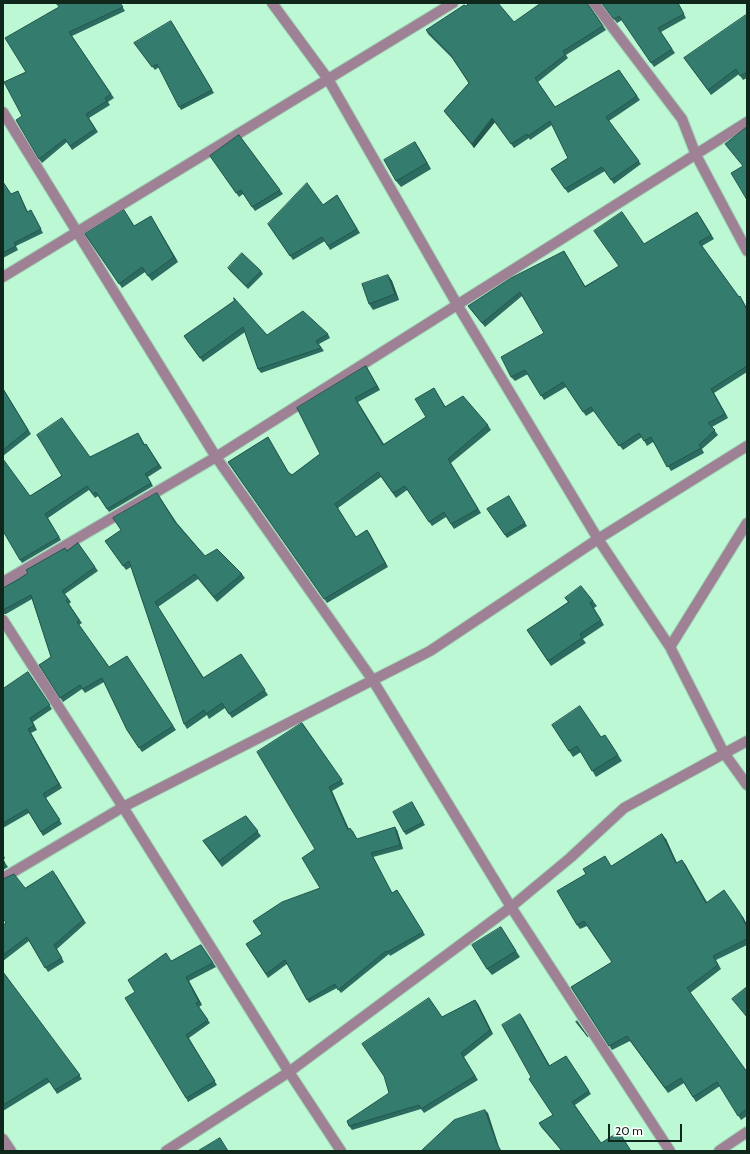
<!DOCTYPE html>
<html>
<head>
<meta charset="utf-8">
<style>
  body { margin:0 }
  #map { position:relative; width:750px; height:1154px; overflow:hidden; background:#bdf8d5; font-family:Cabin,sans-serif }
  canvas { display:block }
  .frame { position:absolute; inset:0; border:4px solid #10271b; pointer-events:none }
  .scale { position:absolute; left:608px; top:1124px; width:74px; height:18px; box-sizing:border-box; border:2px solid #10271b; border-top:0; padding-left:5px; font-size:12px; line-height:14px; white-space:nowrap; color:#10271b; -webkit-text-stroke:3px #fff; paint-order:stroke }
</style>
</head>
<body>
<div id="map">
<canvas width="750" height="1154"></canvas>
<div class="frame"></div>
<div class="scale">20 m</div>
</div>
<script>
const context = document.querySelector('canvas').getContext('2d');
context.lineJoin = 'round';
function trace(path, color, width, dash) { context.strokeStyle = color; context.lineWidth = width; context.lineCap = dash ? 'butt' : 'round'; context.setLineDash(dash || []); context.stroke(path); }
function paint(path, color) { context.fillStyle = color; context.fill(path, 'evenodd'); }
const minor = new Path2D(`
  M272,3L328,79L458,306L598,539L670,647L724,753L747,785
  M594,3L682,119L696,155L747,251
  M3,112L216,457L372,679L511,907L670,1151
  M3,277L453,3
  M3,582L216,457L747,122
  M3,620L123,807L289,1072L341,1151
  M670,647L747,523
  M3,878L123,807L430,651L598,539L747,446
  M3,1139L11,1151
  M166,1151L289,1072L511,907L570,858L624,808L747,741
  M719,1151L747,1132`);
trace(minor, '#9ed2b4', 12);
trace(minor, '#9f8196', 10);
paint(new Path2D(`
  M120,3L125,11L72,36L114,98L108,102L110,105L89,118L98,132L72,150L67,142L42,163L39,159L22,116L26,72L59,7Z
  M602,3H678L686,18L661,32L675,53L654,67L622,20L617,23Z
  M588,4L606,30L566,55L568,58L538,82L555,107L619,70L640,100L609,121L641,164L614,184L605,171L568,193L551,169L568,158L552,125L530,140L529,138L514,148L495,122L474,148L444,111L469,83L452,58L428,34L426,30L466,6L514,22Z
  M747,16V78L743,80L739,74L711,95L684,58Z
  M173,24L214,93L181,110L159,67L155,70L134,43Z
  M239,135L283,194L255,211L243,194L239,197L210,156Z
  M415,142L431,169L401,187L396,181Z
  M3,182L11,194L20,195L28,212L33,214L43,233L16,246L18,250L3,258Z
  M337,195L360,233L330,250L325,241L293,260L268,224L323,205Z
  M127,215L134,226L154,221L178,262L152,281L145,272L122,288L85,234Z
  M700,216L714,239L702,246L739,297L743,301L747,308V372L714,393L728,418L712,427L718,435L702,449L704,453L671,471L653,442L647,446L642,437L623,450L594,411L586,416L566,387L544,400L528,374L515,381L511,377L544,333L522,296L485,327L468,306L564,251L585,286L619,266L644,244Z
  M228,268L261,271L263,274L248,289L230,271Z
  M388,275L392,281L399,300L373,310L369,304Z
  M234,301L267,335L328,334L330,338L319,344L324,351L261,373L258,369L245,332L203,362L184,336Z
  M366,366L380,390L358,402L384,444L426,417L434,388L445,406L488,425L491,430L451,463L481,513L454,529L446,517L432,526L407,490L396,498L381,477L338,508L356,537L367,530L388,567L327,603L228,462L268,437L289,473L292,475L320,454Z
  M3,388L31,434L3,456Z
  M140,436L145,445L146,444L162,468L148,477L153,486L109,512L98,496L95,498L89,490L48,518L61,540L22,563L20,560L30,496L90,457Z
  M157,493L177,523L205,556L242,574L245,578L217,602L198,579L158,607L204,678L241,654L268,695L232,718L225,708L209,719L207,715L187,729L184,724L131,567L126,570L105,541L121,530Z
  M509,496L527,526L507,538L487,509Z
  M78,543L98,571L65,594L71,602L69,604L82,623L79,625L109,667L127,656L176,730L142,752L127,730L104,682L85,693L82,689L63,702L39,665L51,657L32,599L6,614H3V588L67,550Z
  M565,598L593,601L597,606L594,608L604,625L583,639L586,643L551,666L527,630L568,602Z
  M28,672L52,709L33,722L37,730L31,733L62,788L46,798L62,824L43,836L29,813L3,828V689Z
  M302,723L344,784L332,791L349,829L353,831L357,839L397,830L403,849L373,857L392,893L397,890L425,935L390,956L389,954L341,993L337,988L309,1003L287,964L268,978L246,944L262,934L320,888L315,849Z
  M552,725L601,737L609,741L622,761L596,777L581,752L573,757Z
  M412,802L425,825L406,835L404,832Z
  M246,816L261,836L222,867L203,841Z
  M666,839L677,863L685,864L707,902L743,917L747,925V945L716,960L721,969L690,993L747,1072V1116L741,1120L720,1086L696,1102L684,1083L668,1093L630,1041L612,1050L571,987L612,962L587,926L580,929L577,925L586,874L611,866Z
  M3,854L5,858L3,860Z
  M3,860L8,867L3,870Z
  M56,875L86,923L57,949L64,962L48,972L29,941L3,961V925L6,923L25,888Z
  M501,927L520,957L492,975L487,969Z
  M201,945L216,967L189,981L202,1005L199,1007L210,1023L189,1038L217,1085L188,1102L186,1098L135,992L171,961Z
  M3,972L82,1079L57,1094L50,1082L3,1111Z
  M475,1000L478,1004L493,1034L464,1057L478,1080L424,1113L421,1109L352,1130L349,1126L389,1093L442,1017Z
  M520,1014L550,1066L566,1056L591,1094L575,1105L601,1143L631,1151H562L541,1127L539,1123L553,1115L531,1077Z`), '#2c6b5f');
paint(new Path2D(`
  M492,118L495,122L474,148L472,144Z
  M415,142L419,148L431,169L427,163Z
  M151,216L154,221L178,262L174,257Z
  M564,251L588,291L585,287Z
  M388,275L392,281L399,300L395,294Z
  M366,366L369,371L380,390L377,386Z
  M711,389L714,393L728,418L725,414Z
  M367,530L370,534L388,567L385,563Z
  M28,729L31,733L62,788L59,784Z
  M329,787L332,791L350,833L348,830Z
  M395,827L397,830L403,849L400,845Z
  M662,834L666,839L679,868L676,863Z
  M682,860L685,864L709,907L706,903Z
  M740,913L743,917L747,925V927Z
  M186,977L189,981L202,1005L199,1002Z
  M475,1000L478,1004L493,1034L490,1030Z
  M520,1014L523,1018L552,1070L549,1066Z
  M485,1110L488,1113L499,1147L501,1151L497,1144Z`), '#24574d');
const building = new Path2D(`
  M56,3H120L123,7L69,32L111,94L105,98L107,101L86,114L95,129L70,146L65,139L39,159L16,120L22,116L4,82L26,72L5,38L59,7Z
  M469,3H498L514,22L541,3H587L603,26L563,51L565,55L535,78L555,107L619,70L637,96L606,117L639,161L611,180L602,167L565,189L551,169L568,158L550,121L528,136L527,134L511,144L492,118L472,144L444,111L469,83L450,54L426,30L464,5L466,6Z
  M602,3H678L684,14L658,28L672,49L651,63L619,16L614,19Z
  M746,15L747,16V72L740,76L736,69L708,90L684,58Z
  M171,21L212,90L179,107L157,64L152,67L134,43Z
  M747,127V200L731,173L743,166L725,144L744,129Z
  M239,135L280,190L252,207L241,190L236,193L210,156Z
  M415,142L427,163L396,181L384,160Z
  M3,182L11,194L18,191L27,212L31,210L41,229L14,243L16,246L3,253Z
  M307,183L323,205L337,195L357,229L328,246L322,237L290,256L268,224Z
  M124,210L134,226L151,216L174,257L148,276L142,267L119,284L85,234Z
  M622,212L644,244L697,212L711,235L699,242L739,297L740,296L747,310V366L711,389L725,414L708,423L715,430L699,445L701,448L667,467L651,437L644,441L639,433L619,446L591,407L583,412L563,382L541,396L525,370L511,377L501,357L544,333L520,292L482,323L468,306L511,278L564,251L585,287L619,266L594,231Z
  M242,253L261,271L246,286L228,268Z
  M388,275L395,294L369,304L362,284Z
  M234,298L267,335L303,311L328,334L316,341L321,348L258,369L243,327L200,358L184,336L234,301Z
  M366,366L377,386L355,398L383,445L426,417L415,399L434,388L445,407L463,396L488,425L448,459L478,509L451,524L444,512L429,522L405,486L393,493L378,472L335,504L356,537L367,530L385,563L324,599L228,462L268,437L288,472L292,475L320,454L297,408Z
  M3,389L28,430L3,450Z
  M62,418L90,457L138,433L144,445L146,444L159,465L145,474L151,483L107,509L96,492L93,494L87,486L45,514L59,537L20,560L3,531V459L30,496L62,476L37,435Z
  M157,493L175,522L205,556L217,549L242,574L214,597L195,574L155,602L203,678L241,654L265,690L229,714L222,703L206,714L204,710L184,724L129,561L123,566L105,541L121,530L113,518Z
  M509,496L525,523L505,535L487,509Z
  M78,543L95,567L62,591L68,599L66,600L79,620L77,622L109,667L127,656L173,726L139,748L127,730L102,678L83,689L80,685L60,698L39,665L51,657L31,595L3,610V588L19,579L28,573L26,570L65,548L67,551Z
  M581,586L593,601L590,603L601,620L580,634L582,638L548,661L527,630L569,602L565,598Z
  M28,672L50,705L30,718L34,726L28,729L59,784L43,794L60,820L41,832L27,809L3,823V689Z
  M580,706L601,737L605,735L618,755L592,771L577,746L569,751L552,725Z
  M302,723L342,780L329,787L348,830L350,828L357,839L395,827L400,845L371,853L392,893L397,890L423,932L387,952L386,951L338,990L335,984L307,1000L285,960L266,974L246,944L262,934L253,921L282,902L320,888L302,858L315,849L257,752Z
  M412,802L423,822L404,832L393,812Z
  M246,816L258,831L219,861L203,841Z
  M662,834L676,863L682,860L706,903L724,890L740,913L747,927V939L713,956L718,965L687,988L747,1072V1109L738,1116L717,1082L693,1097L681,1078L665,1088L627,1036L609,1046L571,987L612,962L584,921L577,925L557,891L586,874L583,869L605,856L611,866Z
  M3,860L5,863L3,865Z
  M53,871L83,920L54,945L62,958L45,968L27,937L3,955V925L6,923L3,918V879L14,874L25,888Z
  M501,927L516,951L487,969L472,945Z
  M201,945L213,963L186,977L199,1002L196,1003L208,1020L186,1035L215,1081L186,1098L125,998L135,992L128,980L166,953L171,961Z
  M3,972L80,1075L55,1090L47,1078L3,1105Z
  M747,987V1017L732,999Z
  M429,998L442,1017L475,1000L490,1030L461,1053L475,1076L421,1109L419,1105L349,1126L347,1121L389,1093L384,1076L362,1044Z
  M520,1014L549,1066L566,1056L589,1091L572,1102L601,1143L619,1132L631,1151H562L539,1123L553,1115L529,1079L531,1077L502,1025Z
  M577,1021L588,1037L576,1022Z
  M485,1110L497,1144L501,1151H423L422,1150L454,1120Z
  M220,1138L228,1151H198Z`);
paint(building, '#337c6e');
trace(building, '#24574d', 1);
</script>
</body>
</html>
